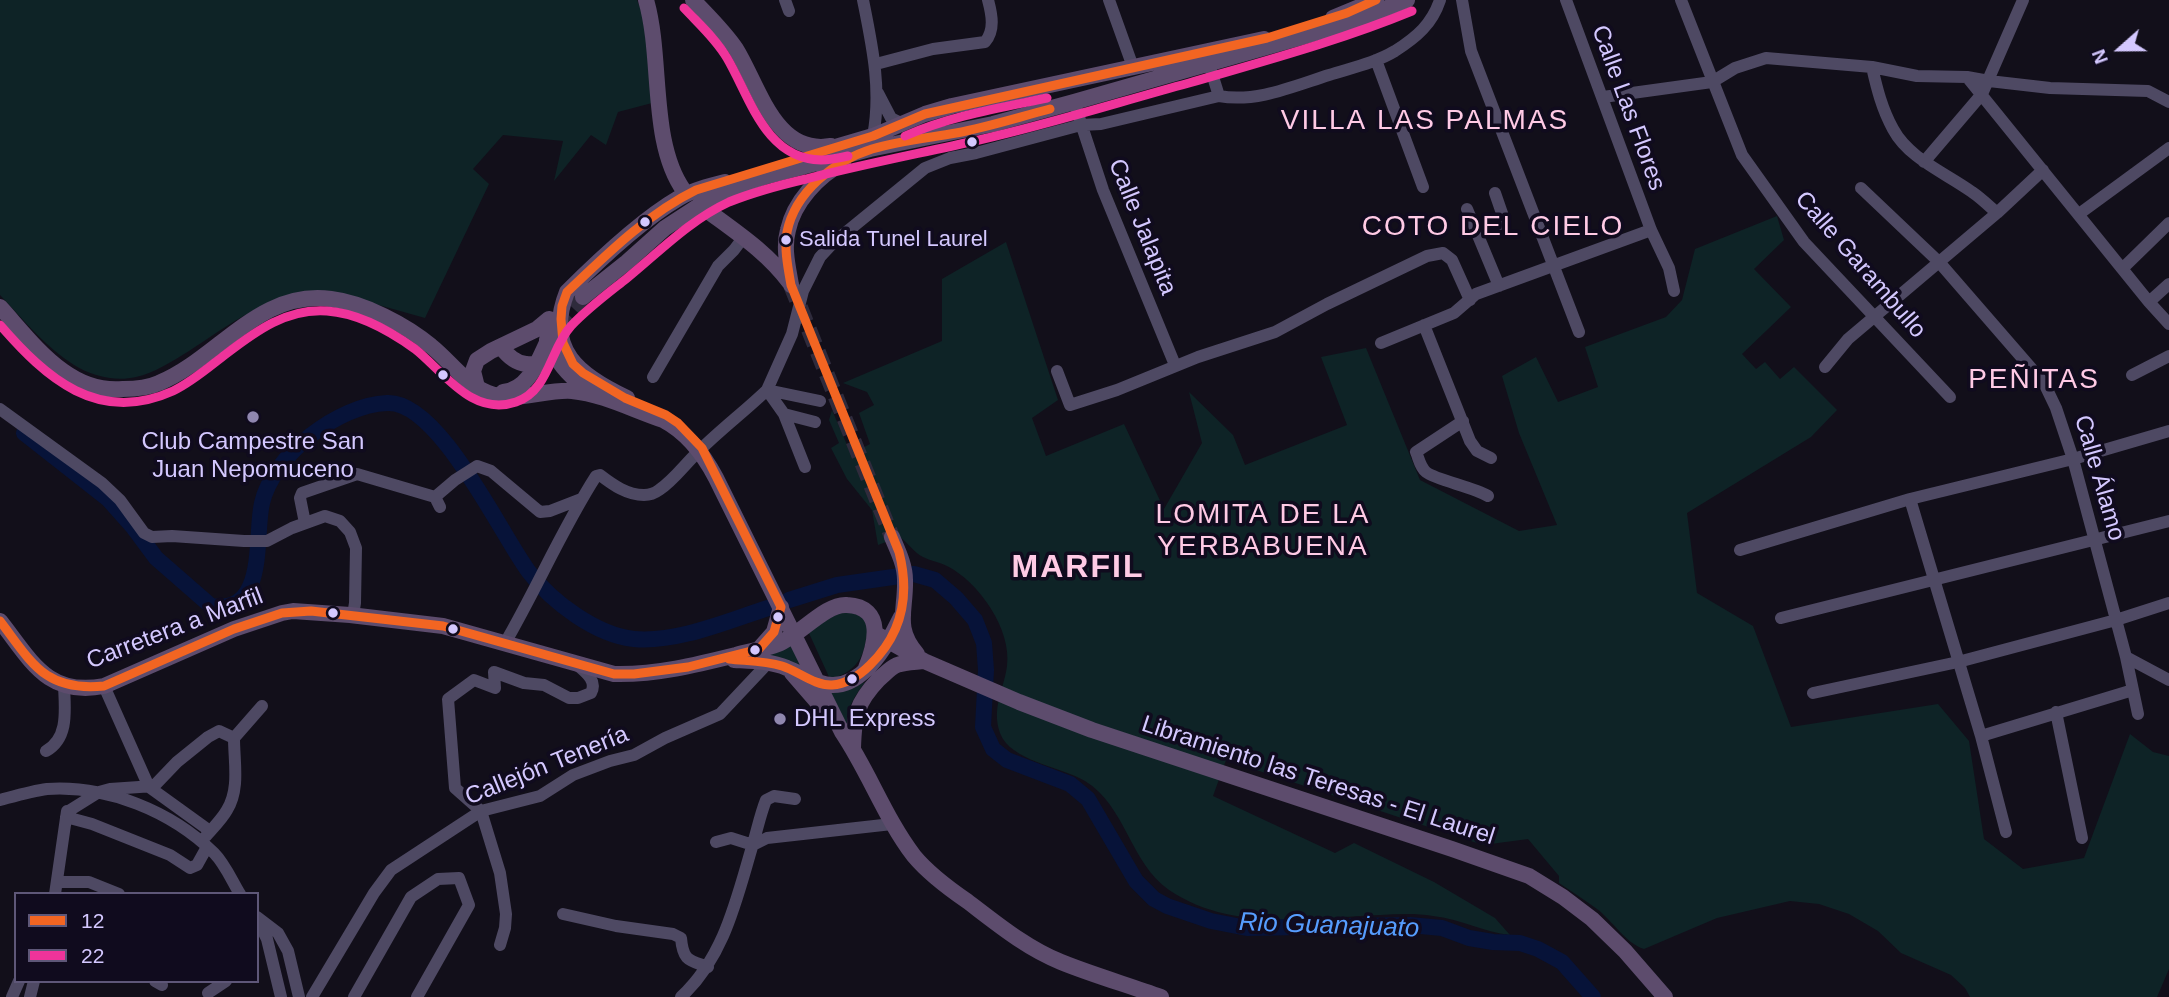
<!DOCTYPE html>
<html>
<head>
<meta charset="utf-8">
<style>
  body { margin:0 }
  #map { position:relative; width:2169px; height:997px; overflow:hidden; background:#120f1a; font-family:Arial,sans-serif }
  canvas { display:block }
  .legend { position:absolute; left:14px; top:892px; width:245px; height:91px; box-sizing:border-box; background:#100b1e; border:2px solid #5e5778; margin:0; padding:9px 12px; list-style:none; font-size:21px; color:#d4c8ff }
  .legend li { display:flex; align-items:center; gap:14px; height:35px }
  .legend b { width:35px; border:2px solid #5e5778 }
  .north { position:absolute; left:2085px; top:14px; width:70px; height:70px; -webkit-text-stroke:5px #100b1e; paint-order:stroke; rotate:249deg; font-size:19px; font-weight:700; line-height:28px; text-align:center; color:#d4c8ff }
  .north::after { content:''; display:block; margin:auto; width:24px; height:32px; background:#d4c8ff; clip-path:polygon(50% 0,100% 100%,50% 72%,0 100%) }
</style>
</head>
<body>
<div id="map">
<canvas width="2169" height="997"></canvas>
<ul class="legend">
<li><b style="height:9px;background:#f26522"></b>12</li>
<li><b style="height:9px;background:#ef339a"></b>22</li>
</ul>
<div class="north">N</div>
</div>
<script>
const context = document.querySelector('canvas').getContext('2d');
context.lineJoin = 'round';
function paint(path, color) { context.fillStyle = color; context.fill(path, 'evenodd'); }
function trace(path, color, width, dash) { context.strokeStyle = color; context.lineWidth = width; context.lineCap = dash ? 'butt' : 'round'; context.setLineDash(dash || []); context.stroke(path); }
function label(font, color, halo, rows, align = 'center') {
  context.font = font + ' Arial,sans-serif'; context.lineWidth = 7; context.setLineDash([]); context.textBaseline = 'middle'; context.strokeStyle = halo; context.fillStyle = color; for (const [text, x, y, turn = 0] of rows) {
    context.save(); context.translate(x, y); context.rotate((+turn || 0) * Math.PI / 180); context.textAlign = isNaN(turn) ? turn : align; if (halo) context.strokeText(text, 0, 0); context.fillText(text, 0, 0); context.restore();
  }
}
paint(new Path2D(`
  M0,0H637L645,20L652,103L618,112L606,145L591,135L554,181L563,141L503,135L473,169L489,184L425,318L329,291C276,288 231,324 189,351C173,361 154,373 136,377C115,382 92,376 74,365C45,347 23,319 0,295Z
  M1777,216L1784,240L1754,269L1791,307L1742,354L1756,369L1765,362L1780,379L1794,367L1837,410L1811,437L1687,513L1697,593L1753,626L1791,727L1938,704L1969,741L1984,839L2023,869L2084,858L2130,734L2153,752L2169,756V969L2157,997H1970L1965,988L1951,975L1901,953L1878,931L1849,914L1819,904L1790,901L1717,918L1644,949C1625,943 1613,921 1597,909C1585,900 1572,892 1559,883V876L1528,839L1483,845L1226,760L1213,796L1335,853L1354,843L1434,882L1495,918L1510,935C1484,932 1460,919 1433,916C1416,913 1398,914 1380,915C1309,918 1231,932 1169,890C1130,863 1126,806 1085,781C1062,767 1010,761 1000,733C991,708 1004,689 1007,666C1012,630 979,582 947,566C940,562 930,561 923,557C913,552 908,542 899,537L878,545L872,510L847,479L831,448L839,443L829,420L832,410L851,454L870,444L859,413L874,405L867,392L843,383L942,341V279L1006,242L1058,400L1032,418L1046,456L1124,424L1164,509L1202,443L1189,392L1233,435L1245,465L1347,425L1321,357L1366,348L1420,480L1519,531L1557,525L1519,433L1502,376L1536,357L1558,402L1598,387L1585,347L1666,317L1682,300L1695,249Z
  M846,609L869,621C865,651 863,670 830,679L808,631Z
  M792,644L805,671L757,654Z
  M865,682C855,696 846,708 847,726L830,693L848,690Z`), '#0e2326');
trace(new Path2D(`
  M24,433L108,499L133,527L156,558L211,606C268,615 254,537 262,503C273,455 338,405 387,403C439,400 501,535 529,572C552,602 596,635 634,639C677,643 727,621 768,608
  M789,600L837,585L914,574L935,580L956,598L975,620L984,643L986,670L983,727L993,749L1007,760L1070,784L1088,799L1136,881L1154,899L1167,906L1211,921L1247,928L1410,925L1442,928L1469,938L1493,942L1520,943L1538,949L1562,962L1593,997`), '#071339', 16);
trace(new Path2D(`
  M791,285L892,537
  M556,325L583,297`), '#2f2b3c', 16, [16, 8]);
trace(new Path2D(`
  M785,0L789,11
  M863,0C872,45 882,90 873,136
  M1109,0L1133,67
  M1462,0L1471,51L1579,332
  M1566,0L1651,230L1669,268L1674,291
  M1681,0L1742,155L1804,242L1950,397
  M1376,60L1423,187
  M876,64L933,49L985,42C995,30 992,15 988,0
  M1209,64L1219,96
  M1872,67C1877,89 1882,109 1893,129C1909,159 1946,173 1972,192C1981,198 1989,206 1997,213
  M1967,77L2149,302L2169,324
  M878,93L891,118L903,124
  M1603,97L1712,82L1735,68L1766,58L1872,67L1917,76L1967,77L1989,81L2050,88L2148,91L2169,102
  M1074,102L1103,190L1175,365
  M1924,162L1982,94L2023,0
  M1861,188L1939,262L2044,383L2056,408L2073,459L2126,657L2169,680
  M1467,209L1499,286
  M2079,214L2169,148
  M1478,235L1505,222L1495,193
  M2123,268L2169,223
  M2149,302L2169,284
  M1424,325L1470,441L1477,451L1491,458
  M1381,343L1454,313L1476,294L1651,230
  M1825,367L1848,339L1997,213L2043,170
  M1057,371L1070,405L1117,390L1198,357L1275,332L1327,304L1427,256L1443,253L1452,260L1470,300
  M2132,375L2169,356
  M653,377L718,266L734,250L743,238
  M0,409L102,483L120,500L144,533L152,537L172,536L244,541H267L292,528L325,516L340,521L350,532L356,548L355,603L354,609L350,615
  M784,414L815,422
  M1463,421L1416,452C1419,459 1420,467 1426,472C1436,480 1473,487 1488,496
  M805,467L784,414L767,390L792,334L803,291L820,257L833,243L925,168L950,158L976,153L1081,125L1101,124L1219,96C1256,103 1294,86 1329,75C1351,68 1375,63 1395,51C1417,37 1432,24 1440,0
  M435,497L455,480L477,466L491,471L540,512L550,511L581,499
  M1910,499L1981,736L2006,832
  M305,523L300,498L302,493L357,474L435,497L440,507
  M1740,550L1910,499L2073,459L2169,431
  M1781,618L2169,521
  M505,643C537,588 562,529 596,476L600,475C613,485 627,495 644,495C649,495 655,493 659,490C674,480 685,464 698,452C720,430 744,412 767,390L820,401
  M2126,657L2138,714
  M104,686L149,787L210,831
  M1813,693L1958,662L2116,620L2169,603
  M2056,712L2082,838
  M1981,736L2133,690
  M46,751C69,738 65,710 64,686
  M0,800C15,796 32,791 47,789C107,785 171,811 214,853C225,864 232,881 240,894
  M67,812L99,792L110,789L154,786L177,762L208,737L219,731L234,738
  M66,817L92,824L170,855L190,868L197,865L207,847
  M206,836C213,828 222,819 227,810C240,789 234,762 234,738L262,706
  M716,842L731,838L753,845L767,838L892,824
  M58,882H89L119,894
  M55,894L67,811
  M563,914L616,926L673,934L681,938C683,961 689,960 708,967
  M257,917L278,933L288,951L299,997
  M257,919L267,939L281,997
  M500,945L505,928L506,914L500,873L481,811L455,788L448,699L474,680L495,688L494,672L524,683L544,685L569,698H578L591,693C598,680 584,671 575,663
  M155,981L162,985
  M208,993L226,981
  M12,997L19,981
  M30,997L34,981
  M312,997L374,893L391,870L481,811L540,796L573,775L610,761L634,755L665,738L720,714L769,662
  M354,997L411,897L438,879L459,878L469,905L417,997
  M681,997C724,957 736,901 752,847C757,831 760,815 766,800L774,796L795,799`), '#4e4963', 12);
trace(new Path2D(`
  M646,0C663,58 649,142 684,191
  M693,0C708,16 724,31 736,49C759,86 775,156 831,146
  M1333,18L1376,0
  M822,151L873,136L925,114L952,106L1264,39
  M705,209C736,232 767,252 790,283
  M791,285C788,267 783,248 788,230C794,202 818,176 843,163
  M583,297L627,262L665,228L711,198L741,185L767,176L870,149L993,124L1074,102L1347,24L1407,0
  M0,307C20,329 39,354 63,371C81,384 101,391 123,389C135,389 148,388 159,383C218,359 259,289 331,299C364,303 406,325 431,346C450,361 464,383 488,393C515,404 544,389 572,391C603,394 633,410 663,420C686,432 704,455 716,478L842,732C869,772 885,818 914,856C929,874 948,888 967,901C996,923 1026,948 1061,962C1093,975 1128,985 1161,997
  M547,340C558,363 566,373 586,389
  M501,347C507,355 515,363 526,364C533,365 537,363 544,366
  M477,387L473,371L477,360L491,351L537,329L549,319
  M503,392C534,389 541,349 555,327
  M627,398C580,376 544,350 567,292C597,262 643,219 679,198C693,190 709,186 725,182
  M892,537C898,551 905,565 905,580C906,610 894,628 917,654
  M0,621C31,660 47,697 104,686L234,629L282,613L293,611L350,615L443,626L614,674C656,675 696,665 736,655C750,651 765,649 778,644C799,636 826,603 847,605C886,607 875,645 866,668
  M876,634L924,661L1019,702L1092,730L1452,849L1529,876L1563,897L1592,919L1625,951L1665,997
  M759,649L774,632L781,607
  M734,660C752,661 770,661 787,668C801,673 817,685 832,685C865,686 889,642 901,617
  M792,673L825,711
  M853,748C854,716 856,703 879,679C885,674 890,668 897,665C904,662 916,662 924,661`), '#5d4c6d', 16);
trace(new Path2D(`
  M0,621C32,663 45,692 104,686L234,629L282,613L311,611L443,626L614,674H634L688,667L759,649L774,632L781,607L702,448L678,423L666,415L625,398L583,373L573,364L563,343L561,319L562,306L567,292C606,255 647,214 696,190L873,136L925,114L1267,38L1347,13L1376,0
  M729,659C747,661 765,661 782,666C798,671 815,686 832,685C847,684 860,675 870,665C902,634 910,595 899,552L791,285C788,268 784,249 787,232C795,192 834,161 872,149C899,141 928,138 956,133C988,127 1019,117 1050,109`), '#f26522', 9);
trace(new Path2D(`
  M684,8C699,24 716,39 727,58C750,97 765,159 821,160C830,160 839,158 848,156
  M905,136C950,116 999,108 1047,98
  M0,325C46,378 98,425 173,391C192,382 209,367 226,354C256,331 287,308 327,311C357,313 390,331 415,349C444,372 472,417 516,402C549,391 550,349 571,326C588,308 607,294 626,279C659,252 690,220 729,202C754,192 780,185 806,179C864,164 922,153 979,140C1050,124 1119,102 1189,83C1264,61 1339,41 1412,11`), '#ef339a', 9);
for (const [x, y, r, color] of [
  [972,142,6,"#d4c8ff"],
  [645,222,6,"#d4c8ff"],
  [786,240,6,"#d4c8ff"],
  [443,375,6,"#d4c8ff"],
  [253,417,7,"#9087af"],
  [333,613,6,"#d4c8ff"],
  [778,617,6,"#d4c8ff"],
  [453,629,6,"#d4c8ff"],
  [755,650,6,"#d4c8ff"],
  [852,679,6,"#d4c8ff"],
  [780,719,7,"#9087af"]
]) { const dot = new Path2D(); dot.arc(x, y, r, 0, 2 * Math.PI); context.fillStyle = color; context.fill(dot); trace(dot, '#100b1e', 2.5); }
label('22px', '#d4c8ff', '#100b1e', [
  ["Salida Tunel Laurel",799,240]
], 'left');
label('24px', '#d4c8ff', '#100b1e', [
  ["Calle Las Flores",1628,108,70],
  ["Calle Jalapita",1142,227,68],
  ["Calle Garambullo",1860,265,49],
  ["Calle Álamo",2099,478,74],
  ["Carretera a Marfil",175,629,-21],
  ["Callejón Tenería",547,766,-22],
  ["Libramiento las Teresas - El Laurel",1318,781,18]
]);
label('24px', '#d4c8ff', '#100b1e', [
  ["Club Campestre San",253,442],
  ["Juan Nepomuceno",253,470],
  ["DHL Express",794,719,"left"]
]);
label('italic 26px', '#569dff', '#100b1e', [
  ["Rio Guanajuato",1329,926,2]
]);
context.letterSpacing = '2px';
label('28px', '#ffcae5', '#100b1e', [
  ["VILLA LAS PALMAS",1425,121],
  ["COTO DEL CIELO",1493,227],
  ["PEÑITAS",2034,380],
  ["LOMITA DE LA",1263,515],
  ["YERBABUENA",1263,547]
]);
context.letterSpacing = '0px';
context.letterSpacing = '2px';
label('bold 32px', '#ffcae5', '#100b1e', [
  ["MARFIL",1078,568]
]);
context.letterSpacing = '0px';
</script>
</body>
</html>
